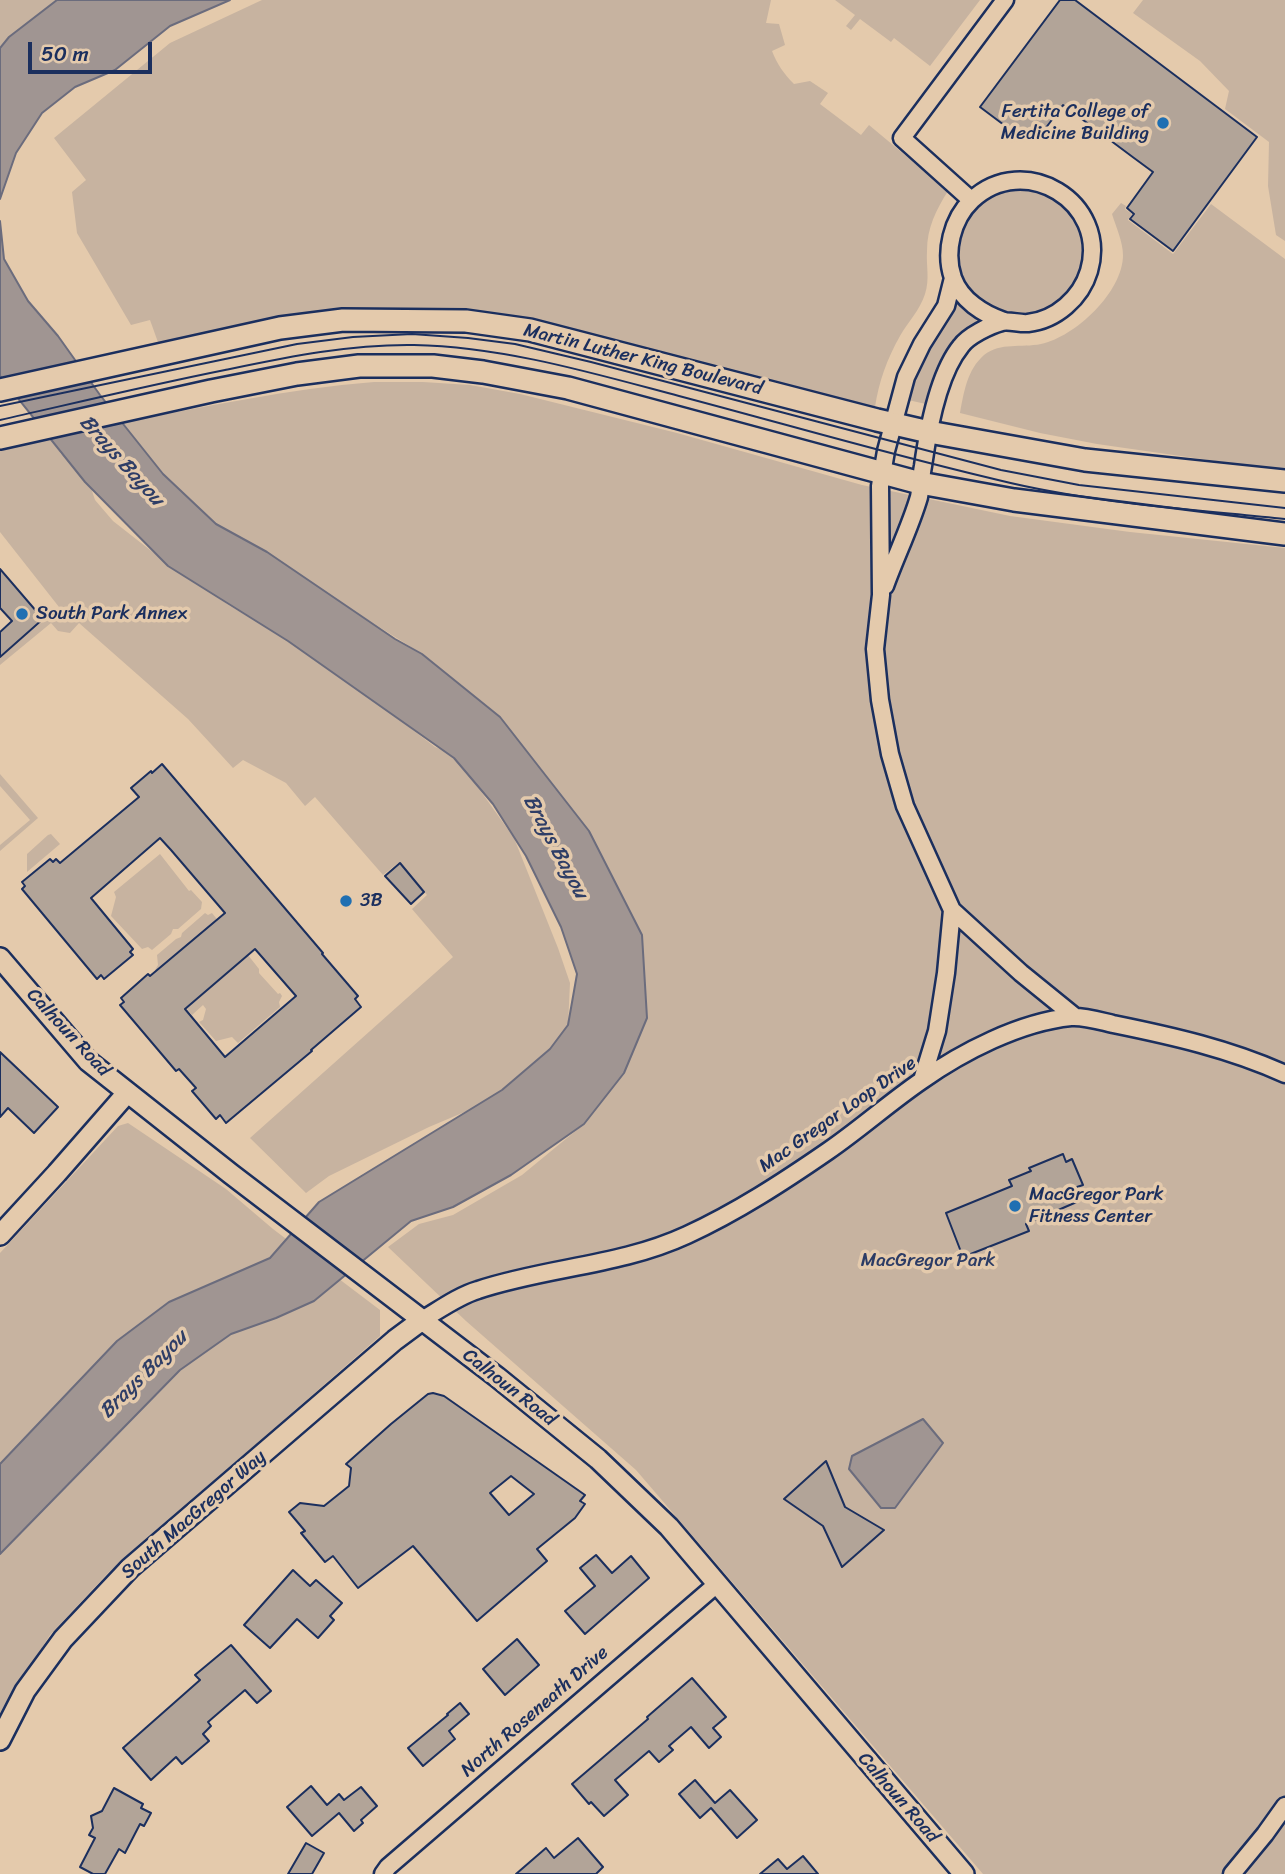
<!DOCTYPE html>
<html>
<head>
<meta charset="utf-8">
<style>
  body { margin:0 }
  #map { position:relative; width:1285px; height:1874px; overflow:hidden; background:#e4caac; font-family:Sriracha,sans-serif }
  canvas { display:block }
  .scale { position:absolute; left:28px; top:42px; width:124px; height:32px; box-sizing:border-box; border:4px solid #1b2f5e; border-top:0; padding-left:9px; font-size:21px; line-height:24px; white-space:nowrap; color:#1b2f5e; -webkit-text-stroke:5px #e4caac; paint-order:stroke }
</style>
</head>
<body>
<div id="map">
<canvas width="1285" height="1874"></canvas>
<div class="scale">50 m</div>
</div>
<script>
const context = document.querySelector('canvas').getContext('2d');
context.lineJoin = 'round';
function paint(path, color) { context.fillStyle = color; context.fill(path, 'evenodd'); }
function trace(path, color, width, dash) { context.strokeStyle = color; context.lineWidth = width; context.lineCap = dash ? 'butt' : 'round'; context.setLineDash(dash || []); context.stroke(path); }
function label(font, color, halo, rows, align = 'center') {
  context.font = font + ' Sriracha,sans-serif'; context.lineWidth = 7; context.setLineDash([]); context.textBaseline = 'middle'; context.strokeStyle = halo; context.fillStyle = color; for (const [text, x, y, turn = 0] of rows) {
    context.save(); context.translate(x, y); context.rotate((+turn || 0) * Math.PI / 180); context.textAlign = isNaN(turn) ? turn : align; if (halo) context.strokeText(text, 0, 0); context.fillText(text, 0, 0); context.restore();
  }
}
paint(new Path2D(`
  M0,0H57L9,37L0,48Z
  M262,0H771L766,23L779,24L785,45L772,51C777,64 784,74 794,84L810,81L828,93L820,104L861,135L869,125L948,191C936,210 927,228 927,251C926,266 930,279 925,294C920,310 908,322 900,336C887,359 879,381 875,407L803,392L514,318L425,310H381L159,345L150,320L131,325L77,233L72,192L86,180L54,138L170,43Z
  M835,0H980L930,66L894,38L891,42L860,19L851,30L846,26L855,15Z
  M1143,0H1285V241L1276,235L1268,186L1269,142L1225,109L1229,91L1200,61L1133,13Z
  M958 251a63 63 0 1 1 126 0a63 63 0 1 1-126 0Z
  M1121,203L1126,206L1125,209L1132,214L1128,220L1173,254L1211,204L1285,259V471L1097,444L1040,433L960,413C964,392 967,370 984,355C1001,342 1021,348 1041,344C1075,337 1123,292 1123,255C1123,242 1116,227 1112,214Z
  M957,304H961L977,319L976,322L957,337L943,355L926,404L908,400L919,369Z
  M374,382H423L470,385L520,394L677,433L862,485L1010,516L1130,532L1285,548V1874H983L636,1470L466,1321L388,1247L419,1224L453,1215L522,1175L584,1124L624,1073L500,717L422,654L216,524L163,474L120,423C204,407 288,389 374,382Z
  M50,438L61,454L75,462L90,485L95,500L113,521L159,557L230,606L315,655L435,747L455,755L514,838L558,948L570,983L568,1025L543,1066L500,1097L429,1127L329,1176L306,1193L250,1138L453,957L412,909L427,895L398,863L383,875L315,797L305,806L286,783L243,760L233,768L188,719L79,623L70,633L58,631L51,623L0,665V656L48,617L59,607L0,532V448Z
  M0,774L38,818L0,851V845L30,820L0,786Z
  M51,834L60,844L27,872V854L48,835Z
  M160,854L189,891L191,890L202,902L201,909L178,929H173L171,934L152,950L148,947L142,949L111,916L116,897L114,892Z
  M205,913L208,915L212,913L224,928L165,982L155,970L158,965L157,955L176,939L181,937L182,933Z
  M248,955L259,969V973L278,994L280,993L282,996L279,1002L280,1007L238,1043L232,1037L216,1041L199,1022L203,1020L206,1009L203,1005L192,1015L178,998Z
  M128,1123L226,1189L273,1229L380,1310V1336L108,1573L50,1635L4,1707L0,1715V1253L118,1126Z`), '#c7b3a0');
const water = new Path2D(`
  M57,0H230L170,26L115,70L75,87L42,113L16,153L0,199V48L9,37Z
  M0,221L4,259L28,301L58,336L100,395L163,474L216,524L267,552L395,639L422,654L500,717L589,831L642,935L647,1018L624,1073L584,1124L511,1175L453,1207L411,1221L314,1301L276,1318L231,1334L180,1370L0,1554V1464L117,1341L169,1302L270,1258L319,1202L502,1090L550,1049L568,1025L577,974L561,927L526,856L493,804L454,758L288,641L168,566L85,482L0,376Z
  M923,1419L943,1443L895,1508H881L849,1469L852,1456Z`);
paint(water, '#a09592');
trace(water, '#6b6c7d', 2);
const building = new Path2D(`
  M1060,0H1075L1257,137L1173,251L1130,219L1134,214L1127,208L1153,172L1134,158L1063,105L1036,141L1028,135L1024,140L980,107Z
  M0,569L43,619L0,657V632L12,621L0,608Z
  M162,764L323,953L322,954L358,996L355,999L361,1007L311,1050L312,1051L226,1123L220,1115L216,1119L192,1091L196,1088L179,1069L176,1071L120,1005L124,1002L121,998L148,974L150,976L225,913L171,850L160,838L91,898L133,949L130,952L133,955L104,979L101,975L97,979L22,889L25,886L22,882L50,859L53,862L56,859L60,863L139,797L131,788L151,771L152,773ZM255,949L296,996L225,1057L185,1009Z
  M400,863L424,892L411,904L385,876Z
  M0,1052L58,1107L34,1133L8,1108L0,1117Z
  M1063,1154L1066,1162L1072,1159L1083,1185L1074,1188L1079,1201L1026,1224L1029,1231L963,1257L946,1213L1012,1186L1009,1180L1031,1171L1029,1168Z
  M433,1393L444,1396L585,1495L580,1501L585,1504L575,1518L537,1549L547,1561L477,1621L413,1546L358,1588L333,1556L325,1562L301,1533L305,1531L289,1512L300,1503L324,1506L349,1486L351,1468L346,1464L391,1424L428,1394ZM511,1476L534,1494L509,1515L490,1493Z
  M826,1461L845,1507L884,1530L842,1567L823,1526L784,1499Z
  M596,1555L612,1573L631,1556L649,1578L585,1634L565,1611L595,1586L580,1568Z
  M293,1570L310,1586L316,1580L342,1603L330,1616L334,1620L318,1638L297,1619L270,1648L244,1625Z
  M517,1639L539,1665L505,1695L483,1669Z
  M231,1645L271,1691L257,1703L245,1690L208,1722L211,1726L203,1734L209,1741L182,1764L176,1757L151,1780L123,1748L200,1680L195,1675Z
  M692,1678L726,1717L713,1728L721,1737L709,1748L691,1727L669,1746L673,1750L659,1762L649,1751L615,1780L628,1795L604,1816L591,1802L589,1804L572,1784L648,1719L647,1717Z
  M460,1703L469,1714L449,1731L455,1739L423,1766L408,1748L448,1715L447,1714Z
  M695,1780L715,1803L730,1790L757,1820L737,1838L711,1808L700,1818L679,1794Z
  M311,1786L327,1805L339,1794L344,1800L361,1787L377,1806L361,1820L363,1823L354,1831L339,1813L312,1836L287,1807Z
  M114,1788L143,1804L141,1808L151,1813L144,1826L140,1824L125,1853L119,1849L105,1874H93L80,1867L95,1838L89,1835L93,1828L91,1816L102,1811Z
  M578,1838L603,1867L596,1874H516L546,1848L554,1858Z
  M306,1843L324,1853L312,1874H288Z
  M803,1856L818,1874H760L778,1859L787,1869Z`);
paint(building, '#b2a498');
trace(building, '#1b2f5e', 2);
const minor = new Path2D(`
  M971,200L902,138L1005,0
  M885,586C895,558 911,525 919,497C921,487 921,476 923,466C928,430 938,374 961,346C968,336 990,325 1002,322C1009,320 1020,324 1028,323C1056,320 1081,298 1089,271C1109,202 1024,151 972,200C952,219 944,252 953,278C961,300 983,314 1004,321
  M952,910L1021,973L1074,1016
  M922,1080L937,1031L946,973L952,910L905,806L890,754L880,700L875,649L881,595L880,486L886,451L906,377L922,344L946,306L953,278
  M422,1320C439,1310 458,1296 478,1290C547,1267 620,1266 687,1235C737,1212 783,1182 828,1151C860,1129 889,1103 921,1081C962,1052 1020,1022 1071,1017C1084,1016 1100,1021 1113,1024C1172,1036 1230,1049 1285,1074
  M383,1874L388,1867L717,1584
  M1232,1874L1265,1834L1285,1806`);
const tertiary = new Path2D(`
  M0,958L88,1061L231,1174L497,1377L598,1459L669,1527L964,1874
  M0,1235L57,1173L127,1093
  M0,1740L25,1691L63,1639L130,1568L395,1340L422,1320`);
const secondary = new Path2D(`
  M0,390L280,328L343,320L466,321L530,330L877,420L929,432L1085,460L1285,481
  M0,438L211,391L297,374L359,366H433L483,372L568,388L920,483L1014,500L1285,534`);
trace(minor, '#1b2f5e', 21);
trace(tertiary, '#1b2f5e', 24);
trace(secondary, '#1b2f5e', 26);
trace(minor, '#e4caac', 16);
trace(tertiary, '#e4caac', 19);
trace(secondary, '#e4caac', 21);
trace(new Path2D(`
  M0,406L297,344L353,337L412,334L468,338L515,344L591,362L1001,470L1079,485L1285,508
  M0,420C75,403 150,385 225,370C288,357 350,344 414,345C505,347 592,373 679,396C785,424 891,455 998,480C1091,503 1189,509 1285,519`), '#1b2f5e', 2);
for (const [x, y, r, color] of [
  [1163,123,7,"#1f6fb2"],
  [22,614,7,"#1f6fb2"],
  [346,901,7,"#1f6fb2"],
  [1015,1206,7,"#1f6fb2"]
]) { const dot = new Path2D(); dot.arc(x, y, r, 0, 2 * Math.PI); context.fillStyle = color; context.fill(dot); trace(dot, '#e4caac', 2.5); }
label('19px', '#1b2f5e', '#e4caac', [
  ["Fertita College of",1149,112,"right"],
  ["Medicine Building",1149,134,"right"],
  ["South Park Annex",36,614],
  ["3B",360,901],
  ["MacGregor Park",1029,1195],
  ["Fitness Center",1029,1217]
], 'left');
label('19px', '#1b2f5e', '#e4caac', [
  ["Martin Luther King Boulevard",643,360,14],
  ["Calhoun Road",68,1033,47],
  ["Mac Gregor Loop Drive",838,1115,-35],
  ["Calhoun Road",509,1388,38],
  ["South MacGregor Way",194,1515,-41],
  ["North Roseneath Drive",535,1712,-41],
  ["Calhoun Road",898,1798,49]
]);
label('19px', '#2c3c65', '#e4caac', [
  ["MacGregor Park",928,1261]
]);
label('italic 21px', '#2f3e66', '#e4caac', [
  ["Brays Bayou",121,461,48],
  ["Brays Bayou",555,847,62],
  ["Brays Bayou",144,1375,-45]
]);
</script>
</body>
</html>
